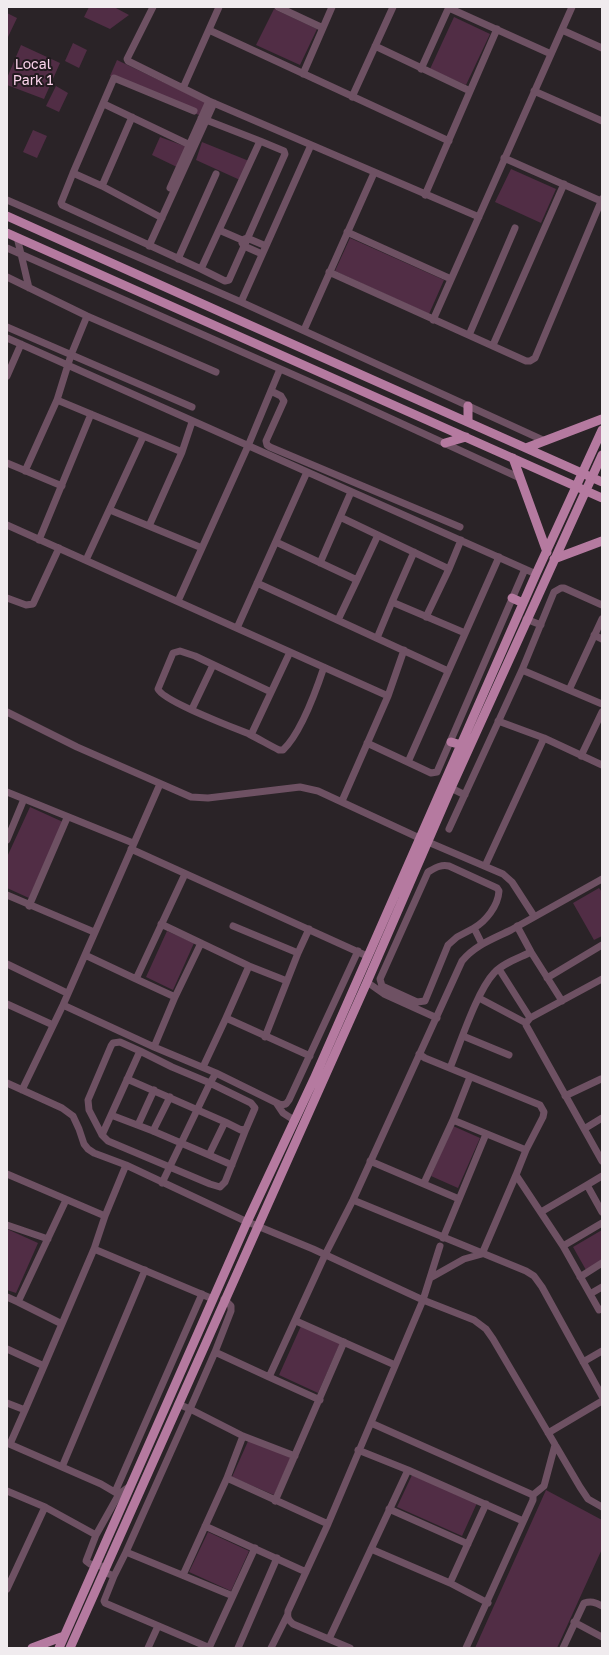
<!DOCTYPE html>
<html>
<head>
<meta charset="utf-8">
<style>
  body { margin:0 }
  #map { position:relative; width:609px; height:1655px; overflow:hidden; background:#2a2327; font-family:"Golos Text",sans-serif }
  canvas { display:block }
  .frame { position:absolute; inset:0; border:8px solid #f0ebee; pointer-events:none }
</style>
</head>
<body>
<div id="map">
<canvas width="609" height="1655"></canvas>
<div class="frame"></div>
</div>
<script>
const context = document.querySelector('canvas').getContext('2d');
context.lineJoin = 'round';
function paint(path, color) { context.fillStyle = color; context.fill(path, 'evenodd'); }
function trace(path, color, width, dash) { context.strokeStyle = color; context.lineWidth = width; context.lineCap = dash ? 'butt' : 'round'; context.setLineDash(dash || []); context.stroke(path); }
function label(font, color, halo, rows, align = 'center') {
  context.font = font + ' "Golos Text",sans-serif'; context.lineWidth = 4; context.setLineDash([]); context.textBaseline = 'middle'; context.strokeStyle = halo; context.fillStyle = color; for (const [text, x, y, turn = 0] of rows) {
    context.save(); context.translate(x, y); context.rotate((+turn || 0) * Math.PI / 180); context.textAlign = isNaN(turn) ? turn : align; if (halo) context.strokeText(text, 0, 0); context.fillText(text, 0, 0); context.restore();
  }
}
paint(new Path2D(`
  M89,7H114L129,15L110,29L84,17Z
  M274,9L317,29L300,65L256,45Z
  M7,13L17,18L8,37L7,36Z
  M454,17L490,34L466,85L430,69Z
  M73,43L87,50L79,68L65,61Z
  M21,45L60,63L44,99L7,85V78Z
  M117,60L207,103L201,116L110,76Z
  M56,86L68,93L59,112L46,106Z
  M33,130L47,136L37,158L23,152Z
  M160,137L187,147L179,168L152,155Z
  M202,142L249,161L240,180L196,160Z
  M511,169L556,189L541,223L495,202Z
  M350,238L444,280L429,314L335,271Z
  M30,807L63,822L29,898L7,888V857Z
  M599,888L602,892V936L594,940L573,903Z
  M167,931L194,943L173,990L146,977Z
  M453,1126L480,1138L458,1188L431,1176Z
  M7,1229L38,1243L16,1293L7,1290Z
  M602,1230V1261L586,1270L573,1247Z
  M301,1326L340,1343L318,1393L279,1375Z
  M249,1439L291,1457L274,1495L232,1477Z
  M412,1475L477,1503L462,1536L397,1507Z
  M546,1490L602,1520V1549L557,1648H475Z
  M208,1532L249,1551L231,1591L189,1572Z`), '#512d45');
trace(new Path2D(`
  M153,7L127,59L128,61L209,101L479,217
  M278,7L323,28
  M449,8L551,54
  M209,30L449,141
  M562,30L602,48
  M375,46L470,91
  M421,69L449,7
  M303,74L332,7
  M183,88L219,7
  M534,91L602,121
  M352,97L393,7
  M104,104L192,146
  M504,158L601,201
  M73,173L61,203L62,205L201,269L260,141L201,118
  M102,186L132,117
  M170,188L209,101
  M425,195L497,29
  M7,200L241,302L545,441
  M162,218L102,186L73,173L114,78L194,111
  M219,230L242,240L247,238L266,246
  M347,232L451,279
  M17,237L29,288
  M242,243L244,246L262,254
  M149,246L214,103
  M7,248L346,398L520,478
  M178,259L216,174
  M201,269L225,281L229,280L285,154L284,151L260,141
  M329,272L526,361H530L535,358L602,199
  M7,277L87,316L216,372
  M241,302L311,145
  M87,316L71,355L57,400L182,452L149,526
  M433,320L572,7
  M7,327L192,407
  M304,330L374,173
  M469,335L515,228
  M7,338L536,574
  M493,345L564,184
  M7,376L21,344
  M271,391L281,396L284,401L266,441L267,445L270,447L460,527
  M182,452L192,422
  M7,463L62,486
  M25,471L57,400
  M110,510L202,548
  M340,517L449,569L426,617
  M7,525L388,696L342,801
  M39,540L91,414
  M276,542L357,580L338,620
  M86,560L143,437
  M320,563L351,492
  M449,569L461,540
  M357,580L378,535
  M257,583L448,671
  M7,598L26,605L33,604L59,548
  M178,601L248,446L280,369
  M392,602L414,552
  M526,619L541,625
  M237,628L307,472
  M594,635L602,639
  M377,638L392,602L465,633
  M522,670L602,704
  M569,690L602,619
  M271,692L195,656L180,651L173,653L158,689C163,701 232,727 249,734C259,739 269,745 279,750H283C301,733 316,691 324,667
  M388,696L404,650
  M192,709L213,665
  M7,712L77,747L191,797L208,798L300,787L318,791L428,842L503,874L512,882L534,916
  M251,735L290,652
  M544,738L602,765
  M367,743L431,773L437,772L525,569
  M581,756L602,712
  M408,762L499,557
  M451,788L465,795
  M7,792L133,843
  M449,829L522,670L554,592L561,588H564L602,605
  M7,840L24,799
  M131,849L367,956
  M485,866L544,738L498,721
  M7,895L94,932
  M29,906L67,818
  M161,924L249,966L287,981
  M233,926L298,953
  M517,926L531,952L562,1001
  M474,928L457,937L448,945L425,1001L417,1002L382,986L380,979L428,872C435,868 441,864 449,866L497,888L499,891C498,906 486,921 474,928L482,944
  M85,955L136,979L185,874
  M7,964L67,993
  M499,969L530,1018
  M547,978L602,945
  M136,979L175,997L154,1047
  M602,979L530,1018L526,1023V1025L602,1161
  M367,982L384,994L437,1018
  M175,997L201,943
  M479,998L526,1023
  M7,1004L53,1025
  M63,1005L154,1047L216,1073L281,1105L286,1104L289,1100L358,951
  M226,1018L249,966
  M463,1036L509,1055
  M265,1037L298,953L309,929
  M419,1054L425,1058L540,1105L544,1112L543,1117L526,1150L516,1175
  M203,1067L226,1018L310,1056
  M450,1068C460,1044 477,991 494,973C503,963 519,958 531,952
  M216,1073L210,1083L172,1067L140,1051L102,1135L108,1141L210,1184L220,1187L225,1182L246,1129
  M127,1079L225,1122
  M7,1083L62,1108L73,1116L79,1129L84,1144L88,1149L94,1153L126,1165L243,1220L313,1249L423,1300L474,1320L486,1329L493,1339L580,1487L588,1499L602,1507
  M22,1090L63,1005L160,784
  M565,1096L601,1079
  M277,1104L283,1113L294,1120
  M111,1115L153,1131L209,1155
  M453,1120L470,1077
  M138,1125L154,1090
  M584,1129L602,1118
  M153,1131L170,1097
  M102,1135L89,1110L88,1100L111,1046L113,1043L120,1042L140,1051
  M370,1161L459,1199
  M7,1174L105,1216L126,1165
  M602,1176L587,1185L602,1212
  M162,1183L210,1083L251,1103L255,1108L246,1129L241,1130L225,1122L209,1155L232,1165
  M424,1183L453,1120L526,1150
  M353,1200L526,1271L534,1276L542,1287L602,1396
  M541,1212L587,1185
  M7,1225L48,1239
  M443,1238L486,1134
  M563,1246L602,1223
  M94,1249L213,1299
  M432,1277L464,1259L482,1254L516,1175L563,1246L599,1310L602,1309
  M580,1277L602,1263
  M590,1294L602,1287
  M7,1297L18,1302L66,1200
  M18,1302L62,1324
  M296,1321L395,1365
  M7,1349L44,1366L25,1410
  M215,1352L231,1311V1306L224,1299
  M583,1362L602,1351
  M44,1366L94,1249L105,1216
  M269,1377L215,1352L190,1409L243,1436L295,1456
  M320,1400L269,1377L325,1255L353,1200L462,961C475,945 493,939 511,930C541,913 572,896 602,879
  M7,1403L25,1410L10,1444
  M371,1423L533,1495V1500L466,1648
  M548,1433L602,1401
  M7,1443L101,1484L118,1494
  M358,1450L408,1470L523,1521
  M62,1467L145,1270
  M227,1478L328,1524
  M7,1491L45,1507L96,1535L86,1561L90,1564L106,1567
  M115,1492L202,1294
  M533,1495L544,1486L555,1445
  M275,1501L344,1342
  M389,1509L468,1544
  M205,1526L306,1572
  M96,1535L119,1494L130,1486
  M371,1549L450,1583L488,1603
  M126,1552L190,1409L178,1404
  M104,1572L114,1576L104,1601L105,1603L210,1648
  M183,1575L227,1478L243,1436
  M114,1576L126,1552L233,1596
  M450,1583L486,1504
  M7,1589L45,1507
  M574,1622L602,1637
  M329,1639L408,1470
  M148,1648L158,1626
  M209,1648L255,1548
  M238,1648L277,1558
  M271,1648L287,1616
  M350,1648L293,1624C288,1620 287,1617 288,1611L328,1524L423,1300L440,1246
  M563,1648L584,1603C591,1601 595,1602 602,1606`), '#6e5163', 7);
trace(new Path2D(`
  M7,216L234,318L602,482
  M7,233L602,498
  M468,422V406
  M445,443L466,437
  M526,448L602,419
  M513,458L547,552
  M554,559L602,541
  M512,598L523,603
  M451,742L461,745
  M32,1648L64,1636
  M59,1648L247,1222L314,1079L536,574L602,430
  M70,1648L367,982L451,788L602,455`), '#b57aa0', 9);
label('14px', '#fbd3eb', '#211a1e', [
  ["Local",33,65],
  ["Park 1",33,81]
]);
</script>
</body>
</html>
